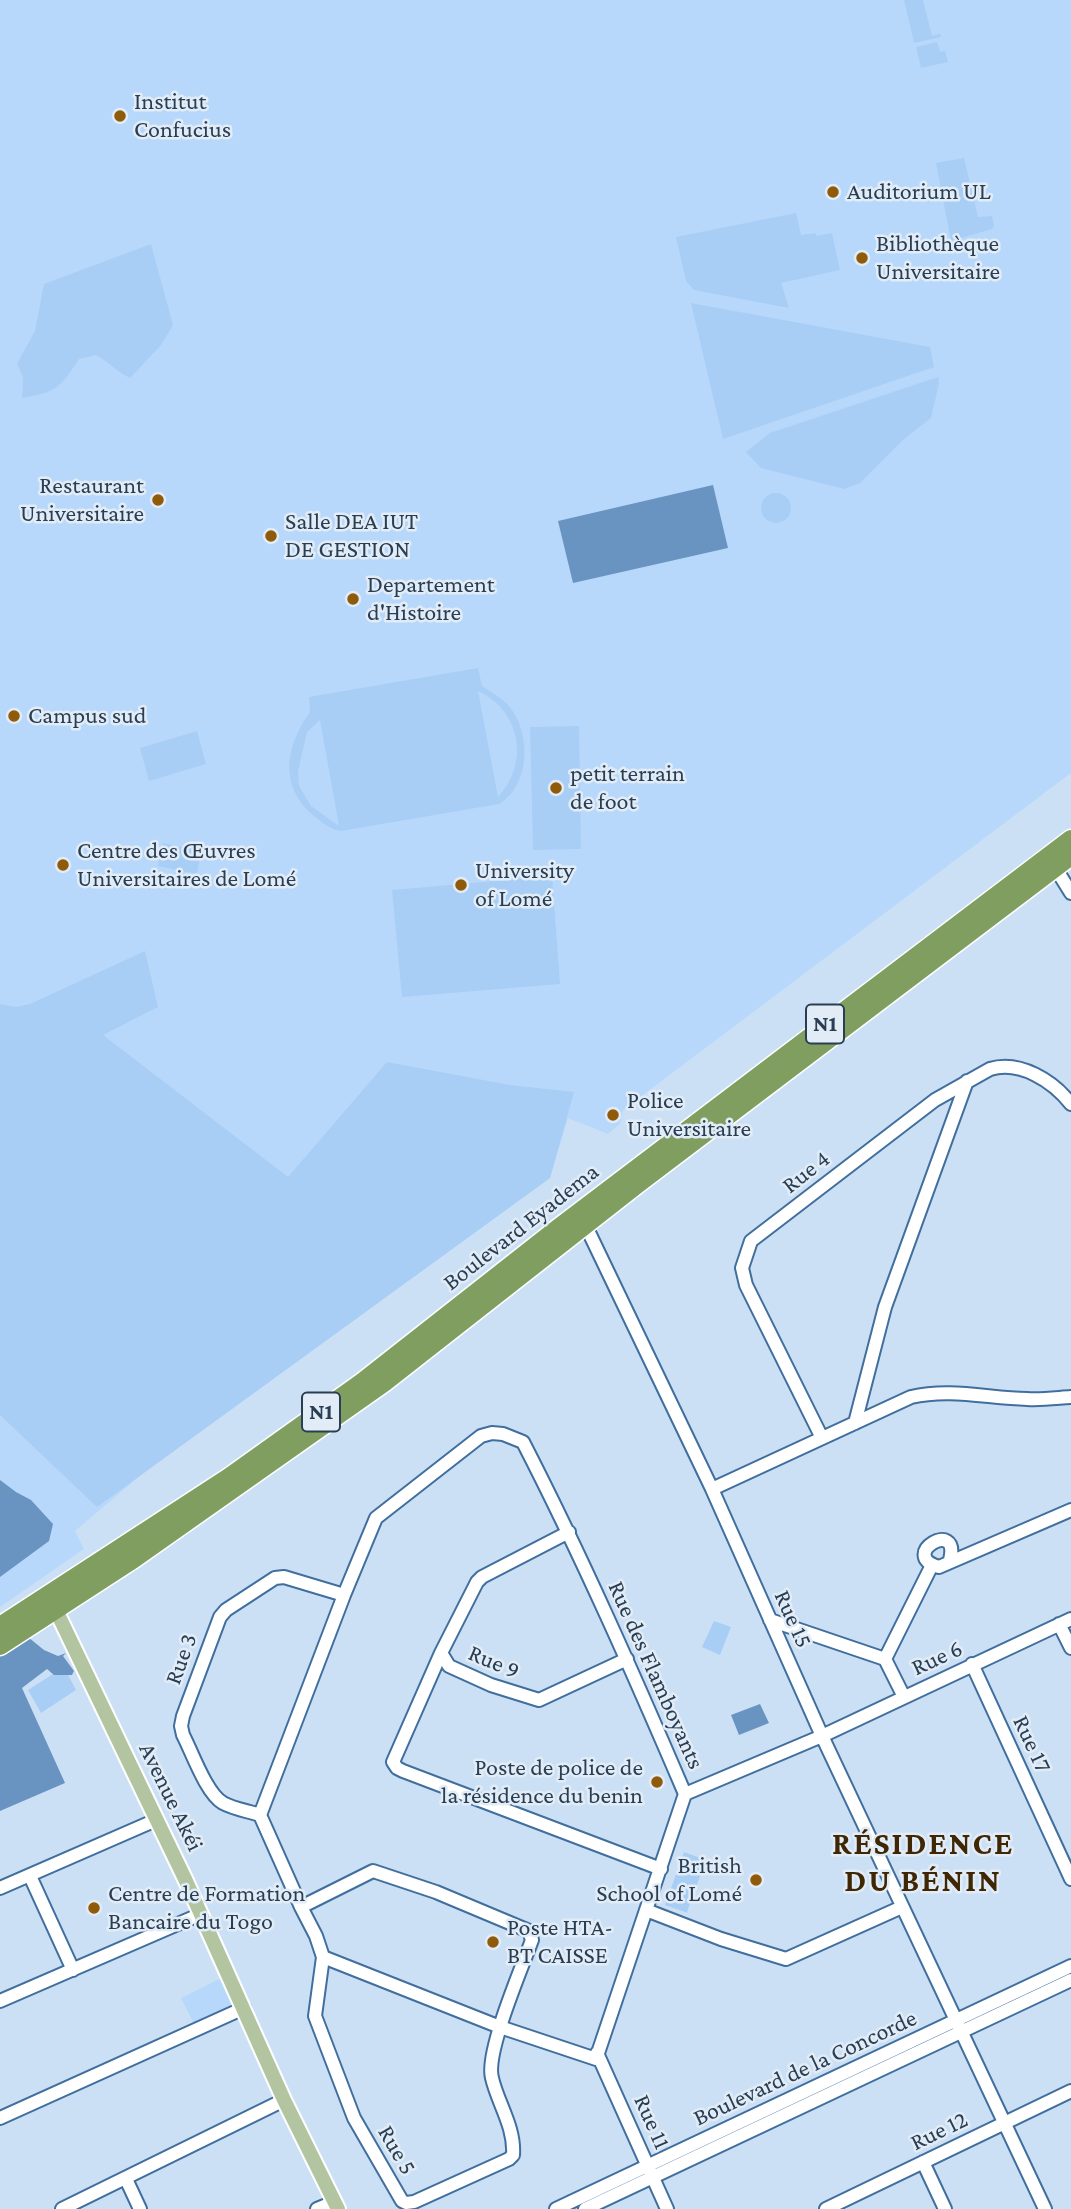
<!DOCTYPE html>
<html>
<head>
<meta charset="utf-8">
<style>
  body { margin:0 }
  canvas { display:block; background:#cce0f5 }
</style>
</head>
<body>
<canvas width="1071" height="2209"></canvas>
<script>
const context = document.querySelector('canvas').getContext('2d');
context.lineJoin = 'round';
function paint(path, color) { context.fillStyle = color; context.fill(path, 'evenodd'); }
function trace(path, color, width, dash) { context.strokeStyle = color; context.lineWidth = width; context.lineCap = dash ? 'butt' : 'round'; context.setLineDash(dash || []); context.stroke(path); }
function label(font, color, halo, rows, align = 'center') {
  context.font = font + ' "Crimson Pro",serif'; context.lineWidth = 5; context.setLineDash([]); context.textBaseline = 'middle'; context.strokeStyle = halo; context.fillStyle = color; for (const [text, x, y, turn = 0] of rows) {
    context.save(); context.translate(x, y); context.rotate((+turn || 0) * Math.PI / 180); context.textAlign = isNaN(turn) ? turn : align; if (halo) context.strokeText(text, 0, 0); context.fillText(text, 0, 0); context.restore();
  }
}
paint(new Path2D(`
  M0,0H1071V773L623,1110L620,1124L608,1134L568,1118L550,1178L141,1475L75,1531L84,1549L0,1607Z
  M221,1978L235,2006L195,2026L181,1998Z`), '#b7d8fb');
paint(new Path2D(`
  M904,0H923L932,36L940,34L941,37L914,43Z
  M937,42L940,52L945,51L948,62L921,68L916,47Z
  M964,158L978,217L992,216L994,226L992,229L951,241L936,163Z
  M796,213L801,235L815,233L817,236L832,233L840,270L781,283L789,308L694,290L686,281L676,237Z
  M151,244L173,325L161,345L130,378C117,372 109,362 96,355L79,359C60,388 57,392 22,398L23,377L17,364L35,331L44,284Z
  M691,303L930,347L934,367L723,439Z
  M938,377L939,383L931,418L903,440L860,483L844,489L761,468L746,452L770,433Z
  M761 508a15 15 0 1 1 30 0a15 15 0 1 1-30 0Z
  M478,668L482,686C491,692 502,698 509,706C531,732 531,785 499,804L341,831C330,830 322,822 313,815C278,786 286,745 310,712L309,697ZM478,691C521,711 530,763 498,797ZM320,720L339,826L311,806L299,786L298,771L307,732Z
  M579,726L581,849L533,850L530,727Z
  M197,731L206,764L149,781L140,748Z
  M163,843L201,851L197,874L158,866Z
  M552,876L560,984L402,997L392,890Z
  M145,951L158,1007L103,1035L288,1177L387,1062L510,1085L574,1092L550,1178L97,1507L0,1415V1004L16,1007L30,1004Z
  M714,1621L731,1627L720,1655L702,1647Z
  M64,1667L76,1690L41,1713L28,1690Z
  M684,1852L706,1860L687,1912L688,1913L665,1905Z`), '#a8cef6');
paint(new Path2D(`
  M713,485L728,548L573,583L558,521Z
  M0,1480L16,1492L31,1500L53,1524L49,1541L0,1577Z
  M28,1637L44,1650L58,1656L66,1653L63,1656L74,1671L72,1675H54L47,1669L22,1688L65,1783L0,1811V1655Z
  M760,1704L769,1723L739,1735L731,1715Z`), '#6994c1');
const minor = new Path2D(`
  M1053,864L1071,893
  M583,1220L712,1489L822,1736L1045,2209
  M855,1423L885,1307L967,1081
  M492,1433L503,1434L523,1442C582,1557 634,1675 685,1794L596,2059L500,2027L323,1957L316,1936L301,1907L260,1815L344,1595L376,1518L481,1436Z
  M822,1438L746,1285L742,1268L751,1241L935,1100L990,1069C1020,1060 1053,1081 1071,1104
  M712,1489L911,1397C950,1388 987,1398 1027,1399C1041,1400 1056,1398 1071,1397
  M569,1532L482,1577L477,1582L441,1653L393,1762L397,1768L403,1771L661,1869
  M950,1560C961,1517 897,1555 939,1567L1071,1510
  M770,1620L885,1659L904,1697
  M1059,1624L1071,1648
  M441,1653L449,1666L491,1685L539,1700L627,1659
  M885,1659L932,1565
  M972,1664L1071,1879
  M685,1794L822,1736L1071,1619
  M260,1815C248,1811 234,1809 223,1803C206,1793 192,1752 183,1735L181,1726L183,1716L220,1617L226,1610L275,1578L284,1577L344,1595
  M30,1876L73,1970
  M0,1888L156,1820
  M301,1907L373,1871L436,1892L529,1931L532,1940C522,1967 485,2053 492,2078C498,2104 515,2127 513,2155L509,2159L414,2202L406,2203L402,2201L354,2118L315,2016L323,1957
  M646,1910L721,1939L786,1959L902,1907
  M0,2001L201,1914
  M597,2053L667,2209
  M0,2118L244,2008
  M923,2162L945,2209
  M126,2179L140,2209
  M62,2209L284,2100
  M317,2209L334,2202
  M556,2209L1071,1966
  M585,2209L1071,1980
  M826,2209L1071,2091`);
const major = new Path2D(`
  M52,1602L186,1881L284,2100L338,2209`);
const highway = new Path2D(`
  M0,1626L229,1477L362,1382L558,1228L1071,839
  M0,1646L134,1559L384,1383L638,1184L1071,856`);
trace(minor, '#406f9e', 16);
trace(major, '#fff', 18);
trace(highway, '#fff', 21);
trace(minor, '#fff', 12);
trace(major, '#b2c5a0', 14);
trace(highway, '#7f9e60', 18);
for (const [x, y, r, color] of [
  [120,116,7,"#8f5b0b"],
  [833,192,7,"#8f5b0b"],
  [862,258,7,"#8f5b0b"],
  [158,500,7,"#8f5b0b"],
  [271,536,7,"#8f5b0b"],
  [353,599,7,"#8f5b0b"],
  [14,716,7,"#8f5b0b"],
  [556,788,7,"#8f5b0b"],
  [63,865,7,"#8f5b0b"],
  [461,885,7,"#8f5b0b"],
  [613,1115,7,"#8f5b0b"],
  [657,1782,7,"#8f5b0b"],
  [756,1880,7,"#8f5b0b"],
  [94,1908,7,"#8f5b0b"],
  [493,1942,7,"#8f5b0b"]
]) { const dot = new Path2D(); dot.arc(x, y, r, 0, 2 * Math.PI); context.fillStyle = color; context.fill(dot); trace(dot, '#e2ecf7', 2.5); }
for (const [x, y, w] of [
  [825,1024,38],
  [321,1412,38]
]) { const box = new Path2D(); box.roundRect(x - w / 2, y - 19.5, w, 39, 5); context.fillStyle = '#e2ecf7'; context.fill(box); trace(box, '#293e53', 2); }
label('bold 23px', '#293e53', null, [
  ["N1",825,1024],
  ["N1",321,1412]
]);
label('24px', '#293e53', '#e2ecf7', [
  ["Institut",134,102],
  ["Confucius",134,130],
  ["Auditorium UL",847,192],
  ["Bibliothèque",876,244],
  ["Universitaire",876,272],
  ["Restaurant",144,486,"right"],
  ["Universitaire",144,514,"right"],
  ["Salle DEA IUT",285,522],
  ["DE GESTION",285,550],
  ["Departement",367,585],
  ["d'Histoire",367,613],
  ["Campus sud",28,716],
  ["petit terrain",570,774],
  ["de foot",570,802],
  ["Centre des Œuvres",77,851],
  ["Universitaires de Lomé",77,879],
  ["University",475,871],
  ["of Lomé",475,899],
  ["Police",627,1101],
  ["Universitaire",627,1129],
  ["Poste de police de",643,1768,"right"],
  ["la résidence du benin",643,1796,"right"],
  ["British",742,1866,"right"],
  ["School of Lomé",742,1894,"right"],
  ["Centre de Formation",108,1894],
  ["Bancaire du Togo",108,1922],
  ["Poste HTA-",507,1928],
  ["BT CAISSE",507,1956]
], 'left');
label('24px', '#293e53', '#e2ecf7', [
  ["Rue 4",806,1172,-38],
  ["Boulevard Eyadema",521,1227,-38],
  ["Rue 15",793,1619,66],
  ["Rue 6",937,1658,-25],
  ["Rue 3",181,1659,-70],
  ["Rue 9",494,1662,23],
  ["Rue des Flamboyants",656,1675,66],
  ["Rue 17",1032,1744,65],
  ["Avenue Akéi",171,1797,64],
  ["Boulevard de la Concorde",805,2068,-25],
  ["Rue 11",652,2122,66],
  ["Rue 12",939,2131,-26],
  ["Rue 5",397,2150,60]
]);
context.letterSpacing = '2px';
label('bold 32px', '#3f2604', '#e2ecf7', [
  ["RÉSIDENCE",923,1844],
  ["DU BÉNIN",923,1881]
]);
context.letterSpacing = '0px';
</script>
</body>
</html>
